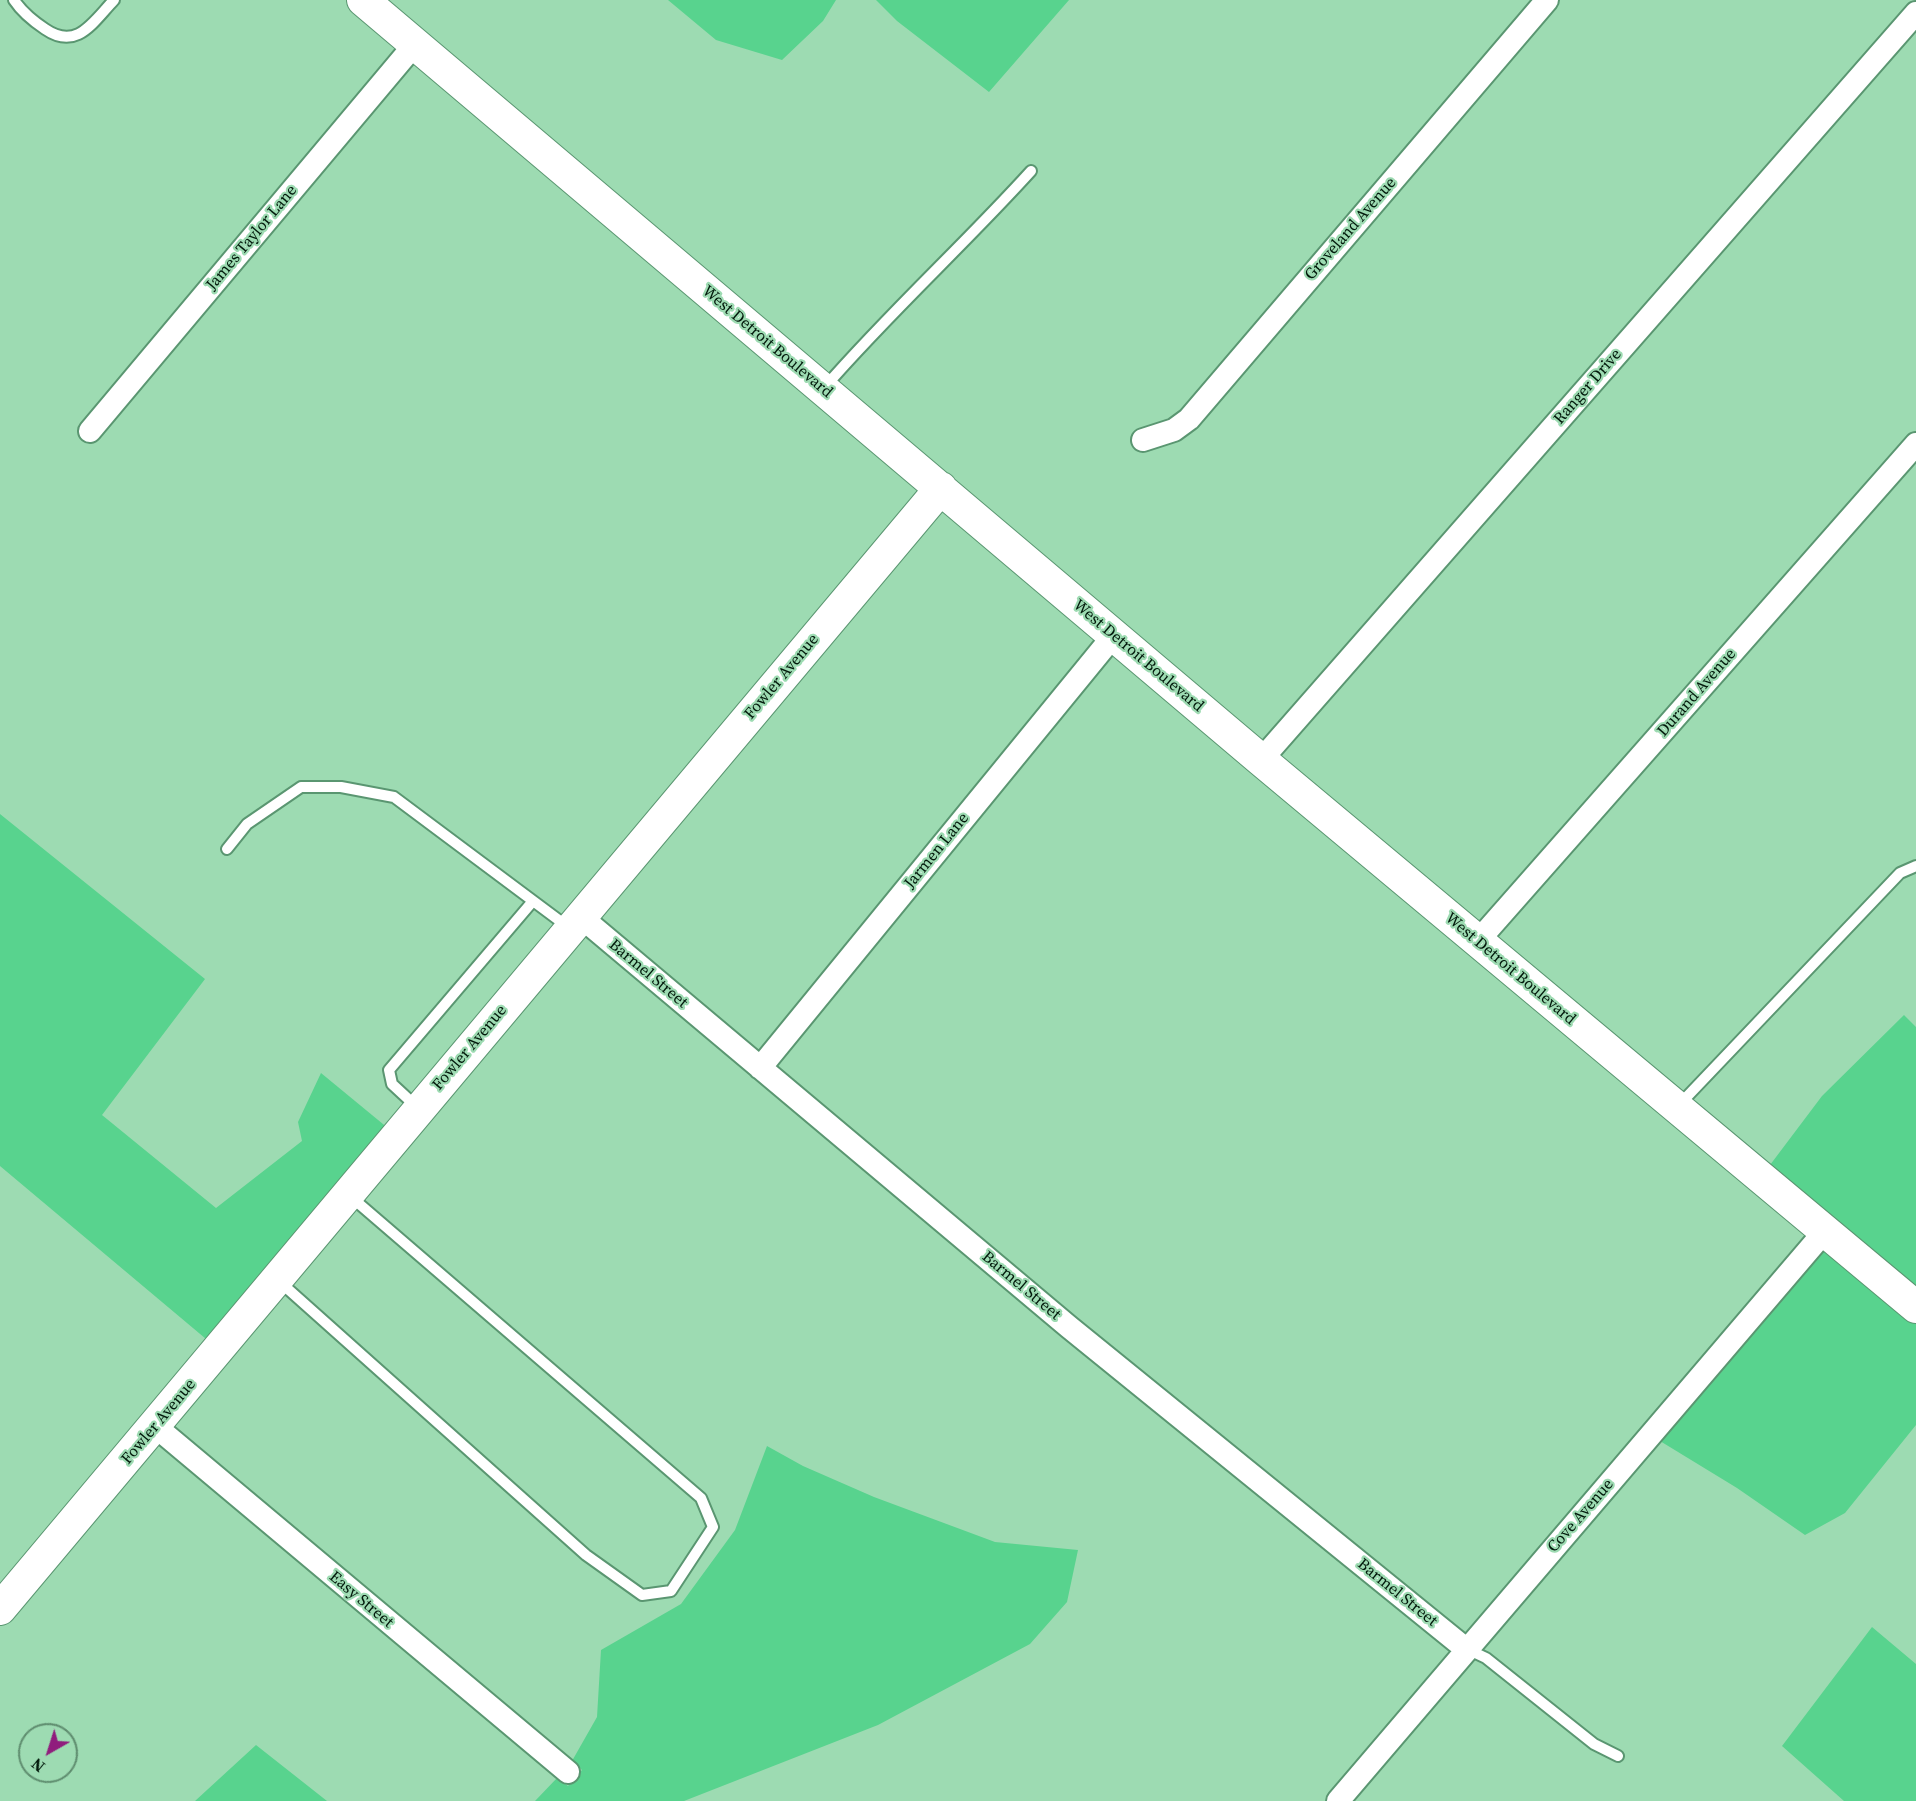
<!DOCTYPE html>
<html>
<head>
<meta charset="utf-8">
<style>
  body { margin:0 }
  #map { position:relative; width:1916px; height:1801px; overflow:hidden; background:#9ddbb2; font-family:"Source Serif 4",serif }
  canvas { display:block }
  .north { position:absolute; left:18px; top:1723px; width:60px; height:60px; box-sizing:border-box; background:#9ddbb2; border:2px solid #5f8d6f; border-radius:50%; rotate:219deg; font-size:16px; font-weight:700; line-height:24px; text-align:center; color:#02190b }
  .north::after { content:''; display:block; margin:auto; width:21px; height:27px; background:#901d7d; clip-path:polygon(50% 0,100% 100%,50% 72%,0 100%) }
</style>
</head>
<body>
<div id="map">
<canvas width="1916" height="1801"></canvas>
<div class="north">N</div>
</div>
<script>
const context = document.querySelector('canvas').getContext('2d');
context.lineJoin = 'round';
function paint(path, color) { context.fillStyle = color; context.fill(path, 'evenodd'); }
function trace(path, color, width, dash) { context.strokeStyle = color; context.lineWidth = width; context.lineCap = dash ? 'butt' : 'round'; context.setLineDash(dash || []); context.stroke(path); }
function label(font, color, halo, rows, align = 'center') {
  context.font = font + ' "Source Serif 4",serif'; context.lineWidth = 4.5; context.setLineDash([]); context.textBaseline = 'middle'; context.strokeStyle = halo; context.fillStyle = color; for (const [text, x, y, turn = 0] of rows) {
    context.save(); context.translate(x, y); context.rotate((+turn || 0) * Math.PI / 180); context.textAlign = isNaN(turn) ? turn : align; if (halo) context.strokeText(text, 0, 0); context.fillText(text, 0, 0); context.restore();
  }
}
paint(new Path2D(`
  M668,0H836L823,21L782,60L716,40Z
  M876,0H1069L989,92L897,21Z
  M0,814L205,979L102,1115L216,1208L302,1141L298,1122L321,1073L389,1129L212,1344L0,1166Z
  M1904,1015L1916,1027V1293L1767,1169L1822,1096Z
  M1825,1245L1916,1321V1425L1845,1513L1805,1535L1737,1488L1660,1441Z
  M767,1446L803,1466L874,1497L995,1542L1078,1550L1067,1602L1030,1644L878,1725L684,1801H535L557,1778L568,1786L582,1770L572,1761L597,1717L601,1650L681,1604L735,1530Z
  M1872,1627L1916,1664V1801H1844L1782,1746Z
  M256,1745L327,1801H195Z`), '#58d38e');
const lane = new Path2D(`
  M14,0C22,12 33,21 45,29C77,51 93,22 114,0
  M824,388C890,312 964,245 1031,171
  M227,849L247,824L301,787H341L394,797L568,927
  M1679,1105L1900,873L1916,866
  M419,1109L392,1084L389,1070L533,901
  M280,1282L586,1555L642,1595L671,1591L713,1527L701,1498L350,1196
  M1467,1649L1486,1658L1594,1744L1618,1756`);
const street = new Path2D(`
  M90,431L415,44
  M1143,440L1174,430L1189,419L1547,0
  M1261,760L1916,13
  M581,917L1069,1327L1466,1649
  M1477,942L1916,444
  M760,1068L1114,635
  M155,1426L568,1772
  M1338,1801L1825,1231`);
const secondary = new Path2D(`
  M363,0L1261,760L1916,1307
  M0,1609L941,488`);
trace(lane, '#5a9671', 14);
trace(street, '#5a9671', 26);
trace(secondary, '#5a9671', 34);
trace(lane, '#fff', 10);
trace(street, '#fff', 22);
trace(secondary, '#fff', 32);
label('16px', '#02190b', '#9ddbb2', [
  ["Groveland Avenue",1351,229,-49],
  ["James Taylor Lane",252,238,-50],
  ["West Detroit Boulevard",767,342,40],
  ["Ranger Drive",1588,387,-49],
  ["West Detroit Boulevard",1138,656,40],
  ["Fowler Avenue",782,677,-50],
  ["Durand Avenue",1697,693,-49],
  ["Jarmen Lane",937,851,-51],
  ["West Detroit Boulevard",1510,969,40],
  ["Barmel Street",648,974,40],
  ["Fowler Avenue",470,1048,-50],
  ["Barmel Street",1021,1286,40],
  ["Fowler Avenue",159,1422,-50],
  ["Cove Avenue",1581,1516,-49],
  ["Barmel Street",1397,1593,39],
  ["Easy Street",361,1600,40]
]);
</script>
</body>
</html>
